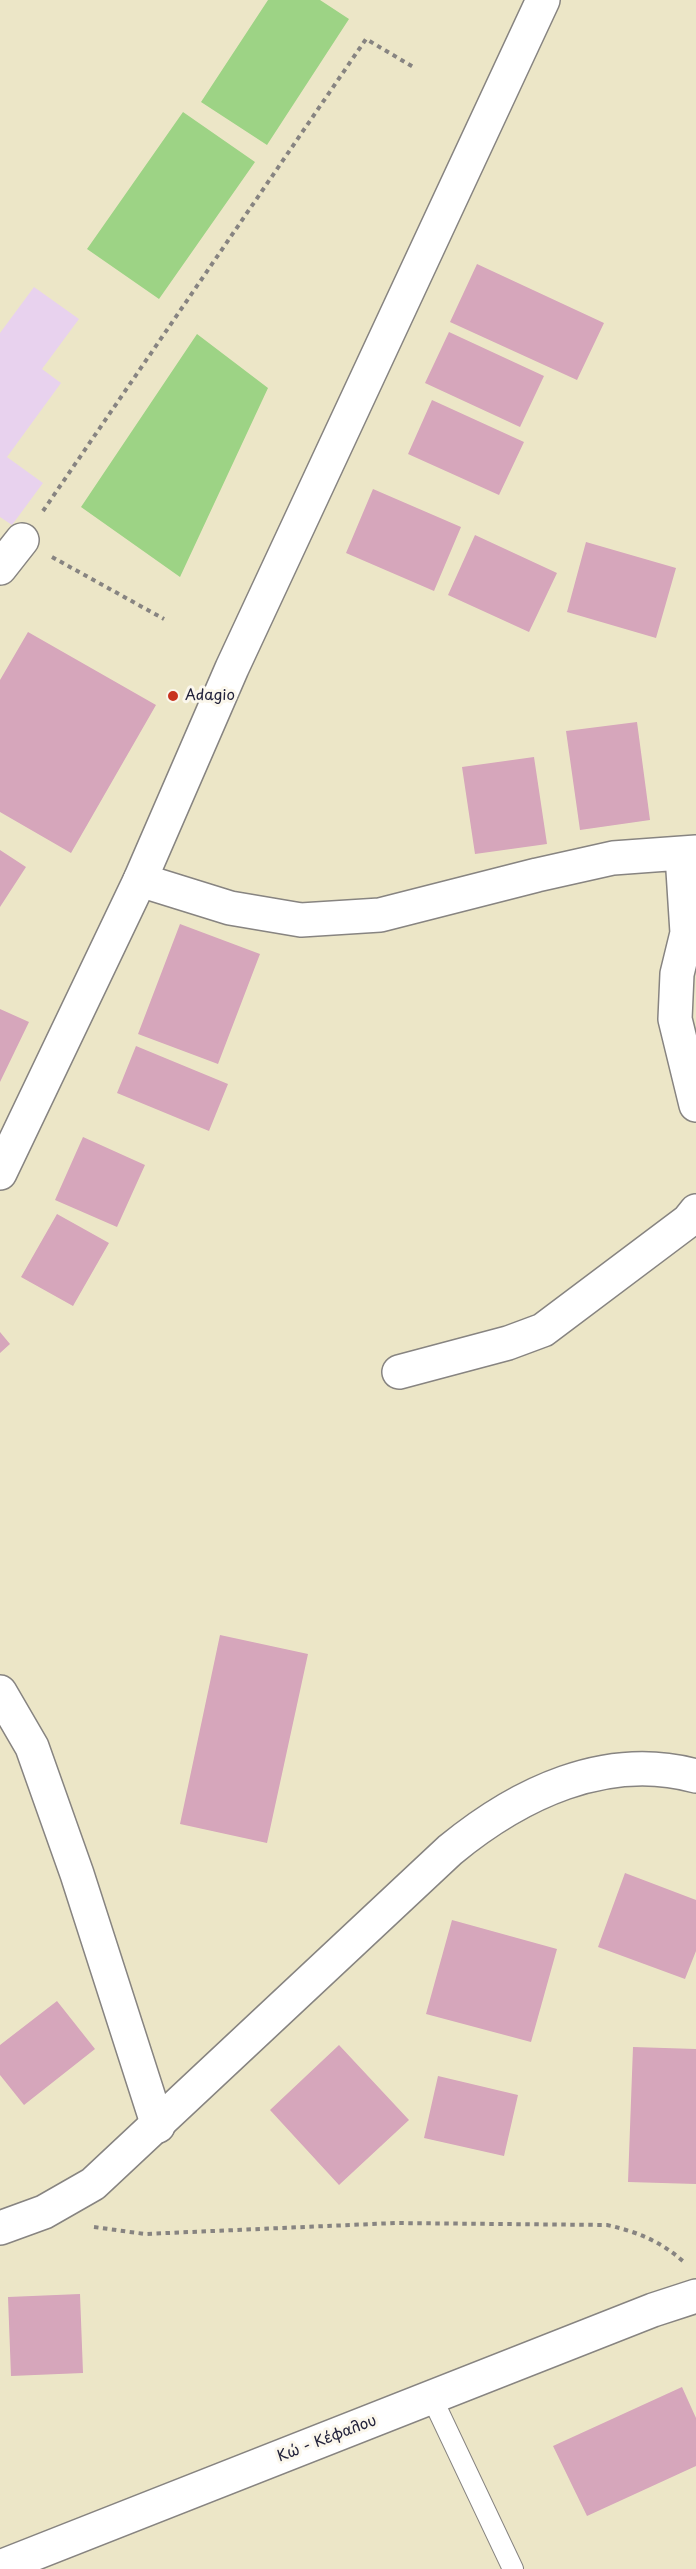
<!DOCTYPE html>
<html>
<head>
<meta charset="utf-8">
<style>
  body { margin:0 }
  canvas { display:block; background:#ece6c7 }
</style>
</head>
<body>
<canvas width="696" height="2569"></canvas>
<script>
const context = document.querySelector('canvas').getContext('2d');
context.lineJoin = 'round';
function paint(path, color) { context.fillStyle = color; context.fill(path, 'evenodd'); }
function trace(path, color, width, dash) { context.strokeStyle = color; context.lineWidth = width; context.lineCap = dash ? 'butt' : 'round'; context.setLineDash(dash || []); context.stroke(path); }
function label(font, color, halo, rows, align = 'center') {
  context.font = font + ' "Playpen Sans",sans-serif'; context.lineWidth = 6; context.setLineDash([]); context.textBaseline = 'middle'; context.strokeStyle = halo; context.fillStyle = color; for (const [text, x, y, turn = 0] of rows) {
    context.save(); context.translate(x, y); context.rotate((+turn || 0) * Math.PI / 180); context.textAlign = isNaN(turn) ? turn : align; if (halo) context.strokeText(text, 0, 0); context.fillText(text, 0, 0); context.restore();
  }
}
paint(new Path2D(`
  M34,287L79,319L42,369L61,383L7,457L43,483L12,525L0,517V333Z`), '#e8d2ee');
paint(new Path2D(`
  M268,0H320L349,19L267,145L201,102Z
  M183,112L255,162L159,299L87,249Z
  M197,334L268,388L180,577L81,507Z`), '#9dd385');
paint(new Path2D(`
  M477,264L604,323L577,380L450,322Z
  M449,332L544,376L520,427L425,383Z
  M432,400L524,442L499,495L408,454Z
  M373,489L461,527L434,591L346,553Z
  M475,535L557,573L529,632L448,595Z
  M586,542L676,568L656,638L567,612Z
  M28,632L156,705L71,853L0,812V680Z
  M637,722L650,820L580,830L566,731Z
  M534,757L547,844L475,854L462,767Z
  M0,850L26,867L0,907Z
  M180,924L260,954L218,1064L138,1034Z
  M0,1009L29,1022L0,1082Z
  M136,1046L228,1084L209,1131L117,1093Z
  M83,1137L145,1165L117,1227L55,1200Z
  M57,1214L109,1243L73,1306L21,1277Z
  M0,1332L10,1344L0,1353Z
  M220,1635L308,1654L267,1843L180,1824Z
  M625,1873L696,1900V1951L685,1979L598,1947Z
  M452,1920L557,1949L531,2042L426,2014Z
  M57,2001L95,2049L24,2105L0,2075V2045Z
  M339,2045L409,2120L339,2185L270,2110Z
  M633,2047L696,2049V2184L628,2182Z
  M438,2076L518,2095L504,2156L424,2138Z
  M80,2294L83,2373L11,2376L8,2297Z
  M682,2387L696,2418V2466L587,2516L553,2446Z`), '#d6a6bb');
const lane = new Path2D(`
  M432,2398L513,2569`);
const street = new Path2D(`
  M0,568L22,540
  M682,855L687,933L677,974L675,1019L696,1105
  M140,880L230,908L301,920L380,915L537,875L613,858L696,852
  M399,1372L508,1343L543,1330L688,1221L696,1211
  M0,1692L32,1747L77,1874L158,2126`);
const secondary = new Path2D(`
  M0,1173L140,880L232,668L543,0
  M0,2228L44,2212L93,2184L450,1850C518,1794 606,1751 696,1776
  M0,2567L653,2310L696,2296`);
trace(lane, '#878481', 22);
trace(street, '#878481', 36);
trace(secondary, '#878481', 36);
trace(new Path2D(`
  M43,511L366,39L415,68
  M52,557L164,619
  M94,2227L145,2234L395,2223L607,2225C638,2232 660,2241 684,2262`), '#878481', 4, [4.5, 4.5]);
trace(lane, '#fff', 20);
trace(street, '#fff', 33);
trace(secondary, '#fff', 33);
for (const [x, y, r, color] of [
  [173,696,6,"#c8321e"]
]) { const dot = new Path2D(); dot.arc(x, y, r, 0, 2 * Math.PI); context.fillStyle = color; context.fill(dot); trace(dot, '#fbf7ec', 2); }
label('15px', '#22223b', '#fbf7ec', [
  ["Adagio",185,696]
], 'left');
label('15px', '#22223b', '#fbf7ec', [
  ["Κώ - Κέφαλου",327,2439,-21]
]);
</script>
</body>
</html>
